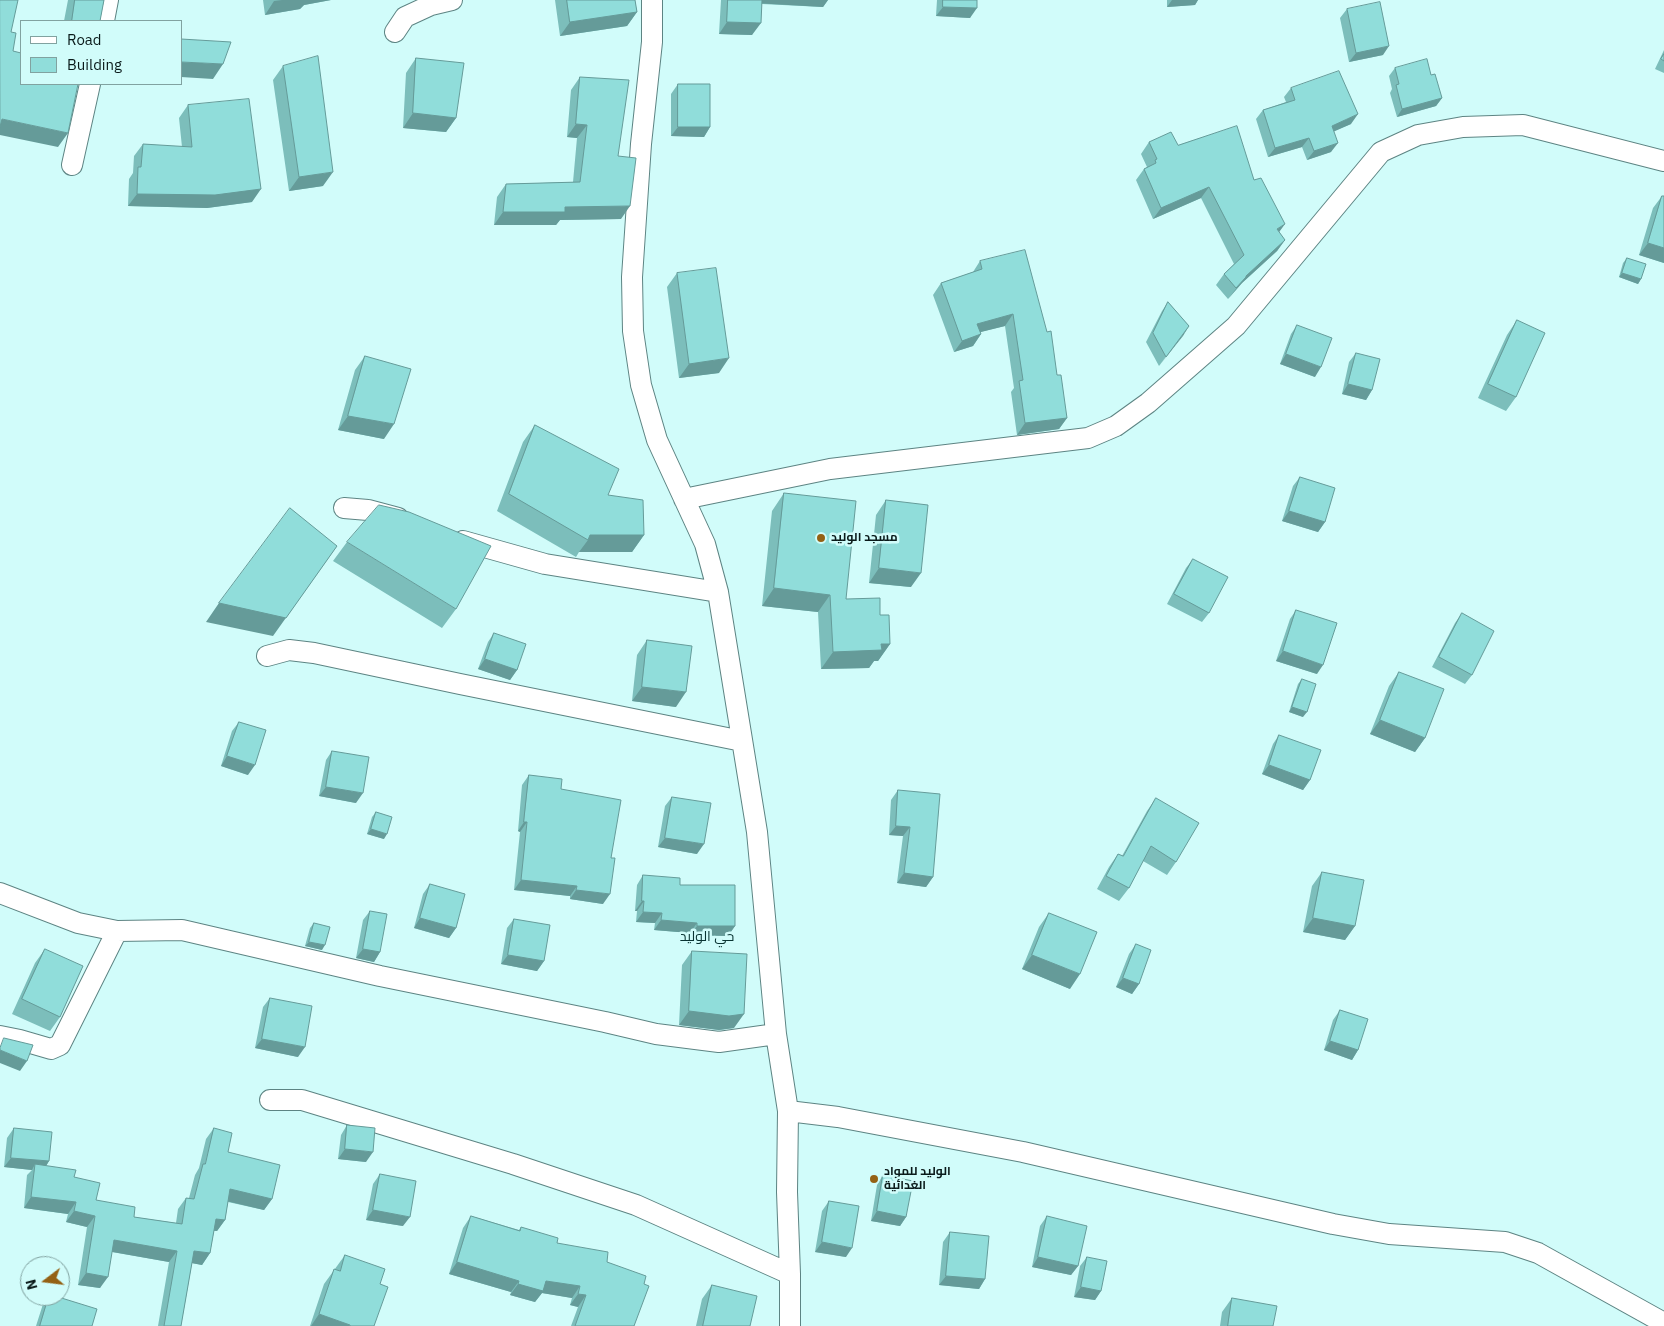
<!DOCTYPE html>
<html>
<head>
<meta charset="utf-8">
<style>
  body { margin:0 }
  #map { position:relative; width:1664px; height:1326px; overflow:hidden; background:#d1fcfa; font-family:"IBM Plex Sans",sans-serif }
  canvas { display:block }
  .legend { position:absolute; left:20px; top:20px; width:162px; height:65px; box-sizing:border-box; background:#d1fcfa; border:1px solid #81a2a0; margin:0; padding:6px 9px; list-style:none; font-size:15px; color:#0a1a1a }
  .legend li { display:flex; align-items:center; gap:10px; height:25px }
  .legend b { width:25px; border:1px solid #81a2a0 }
  .north { position:absolute; left:20px; top:1256px; width:50px; height:50px; box-sizing:border-box; background:#d1fcfa; border:1px solid #81a2a0; border-radius:50%; rotate:255deg; font-size:14px; font-weight:700; line-height:20px; text-align:center; color:#0a1a1a }
  .north::after { content:''; display:block; margin:auto; width:18px; height:22px; background:#946114; clip-path:polygon(50% 0,100% 100%,50% 72%,0 100%) }
</style>
</head>
<body>
<div id="map">
<canvas width="1664" height="1326"></canvas>
<ul class="legend">
<li><b style="height:6px;background:#fff"></b>Road</li>
<li><b style="height:14px;background:#90ddda"></b>Building</li>
</ul>
<div class="north">N</div>
</div>
<script>
const context = document.querySelector('canvas').getContext('2d');
context.lineJoin = 'round';
function trace(path, color, width, dash) { context.strokeStyle = color; context.lineWidth = width; context.lineCap = dash ? 'butt' : 'round'; context.setLineDash(dash || []); context.stroke(path); }
function paint(path, color) { context.fillStyle = color; context.fill(path, 'evenodd'); }
function label(font, color, halo, rows, align = 'center') {
  context.font = font + ' "IBM Plex Sans",Cairo,sans-serif'; context.lineWidth = 5; context.setLineDash([]); context.textBaseline = 'middle'; context.strokeStyle = halo; context.fillStyle = color; for (const [text, x, y, turn = 0] of rows) {
    context.save(); context.translate(x, y); context.rotate((+turn || 0) * Math.PI / 180); context.textAlign = isNaN(turn) ? turn : align; if (halo) context.strokeText(text, 0, 0); context.fillText(text, 0, 0); context.restore();
  }
}
const minor = new Path2D(`
  M652,0V42L641,144L632,277L633,331L641,385L657,440L705,544L718,592L757,832L776,1034L788,1111L787,1192L790,1274V1326
  M104,21L108,0
  M395,32L405,17L431,5L452,0
  M72,165L90,84
  M684,499L830,469L1088,438L1116,426L1148,403L1236,326L1381,152L1418,135L1463,127L1523,125L1664,161
  M344,508L368,510L398,518
  M463,541L545,564L718,592
  M267,656L289,650L314,653L460,684L742,741
  M0,893L78,923L117,931L182,930L380,976L605,1022L656,1034L719,1042L776,1034
  M0,1036L20,1040L51,1049L60,1045L117,931
  M270,1100H302L513,1164L636,1205L790,1274
  M788,1111L838,1117L1023,1152L1333,1224L1389,1234L1505,1242L1538,1253L1664,1323`);
trace(minor, '#5d8483', 22);
trace(minor, '#fff', 20);
paint(new Path2D(`
  M68,0H104L100,21H64Z
  M263,0H331L304,5L300,9L265,15Z
  M555,0H635L637,12L627,26L560,36Z
  M721,0H828L823,7L762,4L752,35L719,34Z
  M937,0H977L970,18L936,16Z
  M1167,0H1198L1195,5L1167,7Z
  M1347,9L1383,55L1349,62L1340,18Z
  M1664,50V73L1655,69Z
  M416,58L456,118L446,132L403,128L406,73Z
  M283,66L323,186L289,191L273,80Z
  M1395,68L1431,75L1442,98L1436,106L1397,117L1390,93L1392,89L1389,76Z
  M580,77L618,156L621,219L560,220L556,225H494L497,197L506,184L573,182L577,138L567,137L571,90Z
  M678,84L710,127L704,137L671,136V94Z
  M1291,88L1351,124L1334,131L1331,152L1307,160L1302,147L1268,157L1256,119L1263,110L1286,102L1284,97Z
  M188,105L252,202L207,208L128,206L129,179L133,173L134,156L143,144L182,147L179,118Z
  M1149,142L1178,145L1254,180L1279,232L1285,240L1277,251L1242,283L1228,299L1216,285L1224,274L1234,264L1201,198L1153,219L1136,180L1144,169L1147,167L1141,154Z
  M1662,196H1664V263L1639,255L1653,208Z
  M1627,258L1641,279L1638,284L1619,277L1623,263Z
  M980,261L1057,375L1067,418L1059,429L1017,435L1011,392L1014,388L1005,326L980,332L981,334L973,346L954,352L933,295L941,283L973,272Z
  M677,273L719,373L679,378L667,287Z
  M1168,302L1189,326L1159,366L1146,342L1162,311Z
  M1517,320L1516,397L1506,411L1478,398L1507,335Z
  M1297,325L1315,377L1280,364L1291,334Z
  M1356,353L1372,390L1366,400L1342,394L1349,362Z
  M365,356L384,439L338,430L355,370Z
  M535,425L608,495L644,535L632,552H579L576,557L497,511L523,442Z
  M1300,477L1325,522L1318,532L1282,521L1293,486Z
  M784,493L846,599L880,615L890,644L878,661H874L869,668L821,669L818,612L762,606L772,511Z
  M886,500L911,587L869,583L876,515Z
  M347,542L456,609L442,628L333,561Z
  M1193,559L1209,613L1202,622L1167,604L1186,568Z
  M1296,610L1317,674L1276,661L1290,619Z
  M1462,613L1472,675L1465,684L1432,667L1455,623Z
  M494,633L517,670L510,680L478,669L488,642Z
  M647,640L676,707L632,701L637,655Z
  M1399,672L1425,738L1415,752L1370,734L1389,686Z
  M1302,679L1303,717L1289,712L1298,684Z
  M239,722L248,775L221,766L232,731Z
  M1279,735L1310,780L1303,790L1262,774L1273,744Z
  M332,751L356,803L319,796L326,760Z
  M529,775L561,789L603,904L570,899V896L514,890L520,832L518,831L522,785Z
  M898,790L933,877L926,887L897,883L903,836L889,835L891,800Z
  M672,797L697,854L658,847L665,806Z
  M1156,798L1176,862L1167,875L1143,861L1129,888L1119,901L1097,889L1109,867L1118,854L1122,856L1147,811Z
  M376,812L384,839L367,834L372,817Z
  M1322,872L1355,926L1345,940L1303,932L1312,886Z
  M643,875L680,885L735,926L728,936L690,935V933L654,930L655,923L636,922L637,911H635L637,885Z
  M430,884L456,928L449,938L414,928L423,894Z
  M370,911L380,952L374,962L356,958L363,920Z
  M1049,913L1070,989L1022,969L1039,927Z
  M514,919L544,961L537,971L501,964L507,928Z
  M314,923L322,950L305,946L310,928Z
  M1136,944L1139,984L1132,994L1116,987L1129,954Z
  M45,949L60,1017L50,1031L12,1014L35,963Z
  M692,951L734,1028L719,1030L679,1025L682,965Z
  M270,998L298,1057L255,1048L263,1007Z
  M1340,1010L1358,1050L1352,1060L1324,1050L1333,1020Z
  M347,1125L366,1162L338,1159L341,1135Z
  M14,1128L49,1161L46,1166L74,1177L96,1200L134,1217L176,1223L178,1209L186,1198H189L195,1175L199,1168L206,1139L214,1128L228,1152L272,1199L264,1210L228,1202L225,1220L217,1231H214L210,1253L202,1265L192,1263L181,1326H158L169,1262L112,1252L100,1288L78,1285L87,1227L66,1222L68,1214L24,1208L27,1175L32,1170L4,1167L7,1138Z
  M380,1174L403,1226L366,1220L373,1184Z
  M883,1175L906,1217L900,1226L871,1221L877,1185Z
  M829,1201L846,1257L815,1252L822,1211Z
  M471,1216L519,1230L521,1227L557,1243L607,1262L644,1284L634,1326H571L578,1307L570,1305L572,1298L542,1293L535,1302L510,1295L511,1292L449,1274L463,1228Z
  M1047,1216L1078,1266L1071,1275L1032,1267L1040,1226Z
  M950,1232L985,1279L979,1289L939,1285L943,1242Z
  M345,1255L380,1284L374,1326H310L324,1284Z
  M1087,1257L1101,1291L1095,1300L1074,1297L1080,1266Z
  M712,1285L750,1326H696L702,1299Z
  M49,1296H55L92,1326H36L43,1304Z
  M1232,1298L1273,1326H1220L1222,1312Z`), '#7cbebb');
paint(new Path2D(`
  M282,0H331L304,5L300,9L265,15L274,1Z
  M756,0H828L823,7L754,3Z
  M1172,0H1198L1195,5L1167,7Z
  M943,7L977,8L970,18L936,16Z
  M637,12L627,26L560,36L570,22Z
  M727,22L761,23L752,35L719,34Z
  M1389,46L1383,55L1349,62L1356,53Z
  M181,62L223,64L213,79L181,77Z
  M1442,98L1436,106L1397,117L1402,109Z
  M413,113L456,118L446,132L403,128Z
  M1358,114L1351,124L1326,135L1332,126Z
  M2,119L68,133L58,147L0,135V122Z
  M576,124L587,125L577,138L567,137Z
  M678,127H710L704,137L671,136Z
  M1309,138L1302,147L1268,157L1275,148Z
  M1338,143L1331,152L1307,160L1314,151Z
  M333,172L323,186L289,191L299,177Z
  M1209,187L1201,198L1153,219L1161,208Z
  M261,189L252,202L207,208L128,206L137,194Z
  M630,206L621,219L560,220L556,225H494L503,212L565,207Z
  M1285,224L1277,235V229Z
  M1285,240L1277,251L1242,283L1228,299L1246,276Z
  M1648,243L1664,248V263L1639,255Z
  M1622,273L1641,279L1638,284L1619,277Z
  M1013,314L1005,326L969,335L977,324Z
  M1189,326L1183,336L1159,366L1166,357Z
  M981,334L973,346L954,352L962,341Z
  M1286,354L1321,367L1315,377L1280,364Z
  M729,358L719,373L679,378L689,364Z
  M1348,384L1372,390L1366,400L1342,394Z
  M348,416L394,424L384,439L338,430Z
  M1067,418L1059,429L1017,435L1025,423Z
  M1289,511L1325,522L1318,532L1282,521Z
  M590,535H644L632,552H579L588,540Z
  M337,546L273,636L206,622L219,603Z
  M879,568L921,573L911,587L869,583Z
  M774,588L830,595L818,612L762,606Z
  M881,644H890L878,661H874L869,668L821,669L833,652Z
  M1283,651L1323,665L1317,674L1276,661Z
  M485,659L517,670L510,680L478,669Z
  M642,687L686,692L676,707L632,701Z
  M1292,707L1307,712L1303,717L1289,712Z
  M1380,720L1425,738L1415,752L1370,734Z
  M227,756L255,765L248,775L221,766Z
  M1269,765L1310,780L1303,790L1262,774Z
  M326,787L363,793L356,803L319,796Z
  M524,822H527L520,832L518,831Z
  M896,826L910,827L903,836L889,835Z
  M371,829L387,834L384,839L367,834Z
  M665,838L704,844L697,854L658,847Z
  M904,873L933,877L926,887L897,883Z
  M521,880L577,886L570,896L514,890Z
  M576,890L610,894L603,904L570,899Z
  M642,901H644L637,911H635Z
  M643,912L662,913L655,923L636,922Z
  M420,918L456,928L449,938L414,928Z
  M1313,918L1355,926L1345,940L1303,932Z
  M661,920L697,923L690,933L654,930Z
  M697,926H735L728,936L690,935Z
  M309,942L325,945L322,950L305,946Z
  M363,949L380,952L374,962L356,958Z
  M508,955L544,961L537,971L501,964Z
  M1032,955L1080,974L1070,989L1022,969Z
  M1123,978L1139,984L1132,994L1116,987Z
  M689,1011L744,1014L734,1028L719,1030L679,1025Z
  M262,1039L305,1047L298,1057L255,1048Z
  M1330,1041L1358,1050L1352,1060L1324,1050Z
  M0,1050L27,1061L20,1071L0,1063Z
  M345,1149L373,1152L366,1162L338,1159Z
  M11,1158L49,1161L43,1171L35,1164L32,1170L4,1167Z
  M230,1189L272,1199L264,1210L222,1200Z
  M31,1197L76,1202L68,1214L24,1208Z
  M373,1210L410,1217L403,1226L366,1220Z
  M74,1211L95,1216L87,1227L66,1222Z
  M877,1211L906,1217L900,1226L871,1221Z
  M216,1219L225,1220L217,1231L208,1230Z
  M114,1240L177,1251L169,1262L107,1251Z
  M822,1242L852,1248L846,1257L815,1252Z
  M194,1251L210,1253L202,1265L186,1262Z
  M1038,1257L1078,1266L1071,1275L1032,1267Z
  M457,1262L519,1281L511,1292L449,1274Z
  M86,1273L108,1277L100,1288L78,1285Z
  M946,1276L985,1279L979,1289L939,1285Z
  M546,1281L580,1286L572,1298L542,1293L535,1302L510,1295L518,1284Z
  M1081,1287L1101,1291L1095,1300L1074,1297Z
  M578,1294L586,1295L578,1307L570,1305Z
  M319,1314L350,1325L349,1326H311Z`), '#659b99');
const building = new Path2D(`
  M0,0H18L11,32L16,33L13,51L21,53V84H78L68,133L2,119L0,127Z
  M75,0H104L100,21H72Z
  M567,0H635L637,12L570,22Z
  M728,0H762L761,23L727,22Z
  M943,0H977V8L943,7Z
  M1380,2L1389,46L1356,53L1347,9Z
  M181,39L231,42L223,64L181,62Z
  M1664,54V61L1661,59Z
  M318,56L333,172L299,177L283,66Z
  M416,58L464,63L456,118L413,113Z
  M1427,59L1431,75L1435,74L1442,98L1402,109L1396,85L1399,84L1395,68Z
  M1339,71L1358,114L1332,126L1338,143L1314,151L1309,138L1275,148L1263,110L1295,100L1291,88Z
  M580,77L629,80L618,156L636,158L630,206L565,207V212H503L506,184L580,182L587,125L576,124Z
  M678,84H710V127H678Z
  M249,99L261,189L215,195L137,194L138,167H141L143,144L192,147L188,105Z
  M1237,126L1254,180L1261,178L1285,224L1277,229L1285,240L1246,276V277L1236,288L1224,274L1244,255L1209,187L1161,208L1144,169L1156,163L1155,160L1157,159L1149,142L1171,132L1178,145Z
  M1662,196H1664V248L1648,243Z
  M1025,250L1047,332L1051,331L1057,375H1061L1067,418L1025,423L1019,381L1023,380L1013,314L977,324L981,334L962,341L941,283L982,269L980,261Z
  M1627,258L1646,264L1641,279L1622,273Z
  M716,268L729,358L689,364L677,273Z
  M1168,302L1189,326L1166,357L1153,333Z
  M1517,320L1545,333L1516,397L1488,384Z
  M1297,325L1332,338L1321,367L1286,354Z
  M1356,353L1380,359L1372,390L1348,384Z
  M365,356L411,369L394,424L348,416Z
  M535,425L619,469L608,495L643,500L644,535H590L588,540L509,494Z
  M1300,477L1335,488L1325,522L1289,511Z
  M784,493L856,501L846,599L880,598V615H889L890,644H881L882,650L833,652L830,595L774,588Z
  M886,500L928,505L921,573L879,568Z
  M379,505L409,512L491,546L456,609L347,542Z
  M290,508L337,546L286,618L219,603Z
  M1193,559L1228,577L1209,613L1174,594Z
  M1296,610L1337,623L1323,665L1283,651Z
  M1462,613L1494,631L1472,675L1439,657Z
  M494,633L526,644L517,670L485,659Z
  M647,640L692,646L686,692L642,687Z
  M1399,672L1444,689L1425,738L1380,720Z
  M1302,679L1316,684L1307,712L1292,707Z
  M239,722L266,730L255,765L227,756Z
  M1279,735L1321,750L1310,780L1269,765Z
  M332,751L369,757L363,793L326,787Z
  M529,775L562,779L561,789L621,800L611,858H615L610,894L576,890L577,886L521,880L527,822H524Z
  M898,790L940,794L933,877L904,873L910,827L896,826Z
  M672,797L711,803L704,844L665,838Z
  M1156,798L1199,823L1176,862L1151,846L1129,888L1106,876L1118,854L1123,856Z
  M376,812L392,817L387,834L371,829Z
  M1322,872L1364,880L1355,926L1313,918Z
  M643,875L680,878V885H735V926H697V923L661,920L662,913L643,912L644,901H642Z
  M430,884L465,894L456,928L420,918Z
  M370,911L387,914L380,952L363,949Z
  M1049,913L1097,932L1080,974L1032,955Z
  M514,919L550,925L544,961L508,955Z
  M314,923L330,927L325,945L309,942Z
  M1136,944L1151,950L1139,984L1123,978Z
  M45,949L83,966L60,1017L22,999Z
  M692,951L747,954L744,1014L729,1016L689,1011Z
  M270,998L312,1006L305,1047L262,1039Z
  M1340,1010L1368,1019L1358,1050L1330,1041Z
  M4,1038L33,1045L27,1061L0,1050V1048Z
  M347,1125L375,1128L373,1152L345,1149Z
  M14,1128L52,1132L49,1161L11,1158Z
  M214,1128L232,1133L228,1152L280,1165L272,1199L230,1189L225,1220L216,1219L210,1253L194,1251L181,1326H164L177,1251L114,1240L108,1277L86,1273L95,1216L74,1211L76,1202L31,1197L35,1164L76,1170L74,1177L100,1183L96,1200L135,1207L134,1217L182,1224L186,1198L194,1199L203,1164H205Z
  M380,1174L416,1181L410,1217L373,1210Z
  M883,1175L913,1181L906,1217L877,1211Z
  M829,1201L859,1206L852,1248L822,1242Z
  M471,1216L520,1231L521,1227L558,1238L557,1243L608,1252L607,1262L646,1276L644,1284L649,1286L634,1326H575L586,1295L578,1294L580,1286L546,1281L543,1291L518,1284L519,1281L457,1262Z
  M1047,1216L1087,1226L1078,1266L1038,1257Z
  M950,1232L989,1236L985,1279L946,1276Z
  M345,1255L385,1269L380,1284L388,1287L374,1326H350V1325L319,1314L334,1269L340,1271Z
  M1087,1257L1107,1261L1101,1291L1081,1287Z
  M712,1285L757,1296L750,1326H703Z
  M49,1296H55L97,1309L92,1326H40Z
  M1232,1298L1277,1306L1273,1326H1228Z`);
paint(building, '#90ddda');
trace(building, '#659b99', 1);
for (const [x, y, r, color] of [
  [821,538,5,"#946114"],
  [874,1179,5,"#946114"]
]) { const dot = new Path2D(); dot.arc(x, y, r, 0, 2 * Math.PI); context.fillStyle = color; context.fill(dot); trace(dot, '#d1fcfa', 2); }
label('bold 12px', '#0a1a1a', '#d1fcfa', [
  ["مسجد الوليد",831,538],
  ["الوليد للمواد",884,1172],
  ["الغدائية",884,1186]
], 'left');
label('14px', '#093332', '#d1fcfa', [
  ["حي الوليد",707,937]
]);
</script>
</body>
</html>
